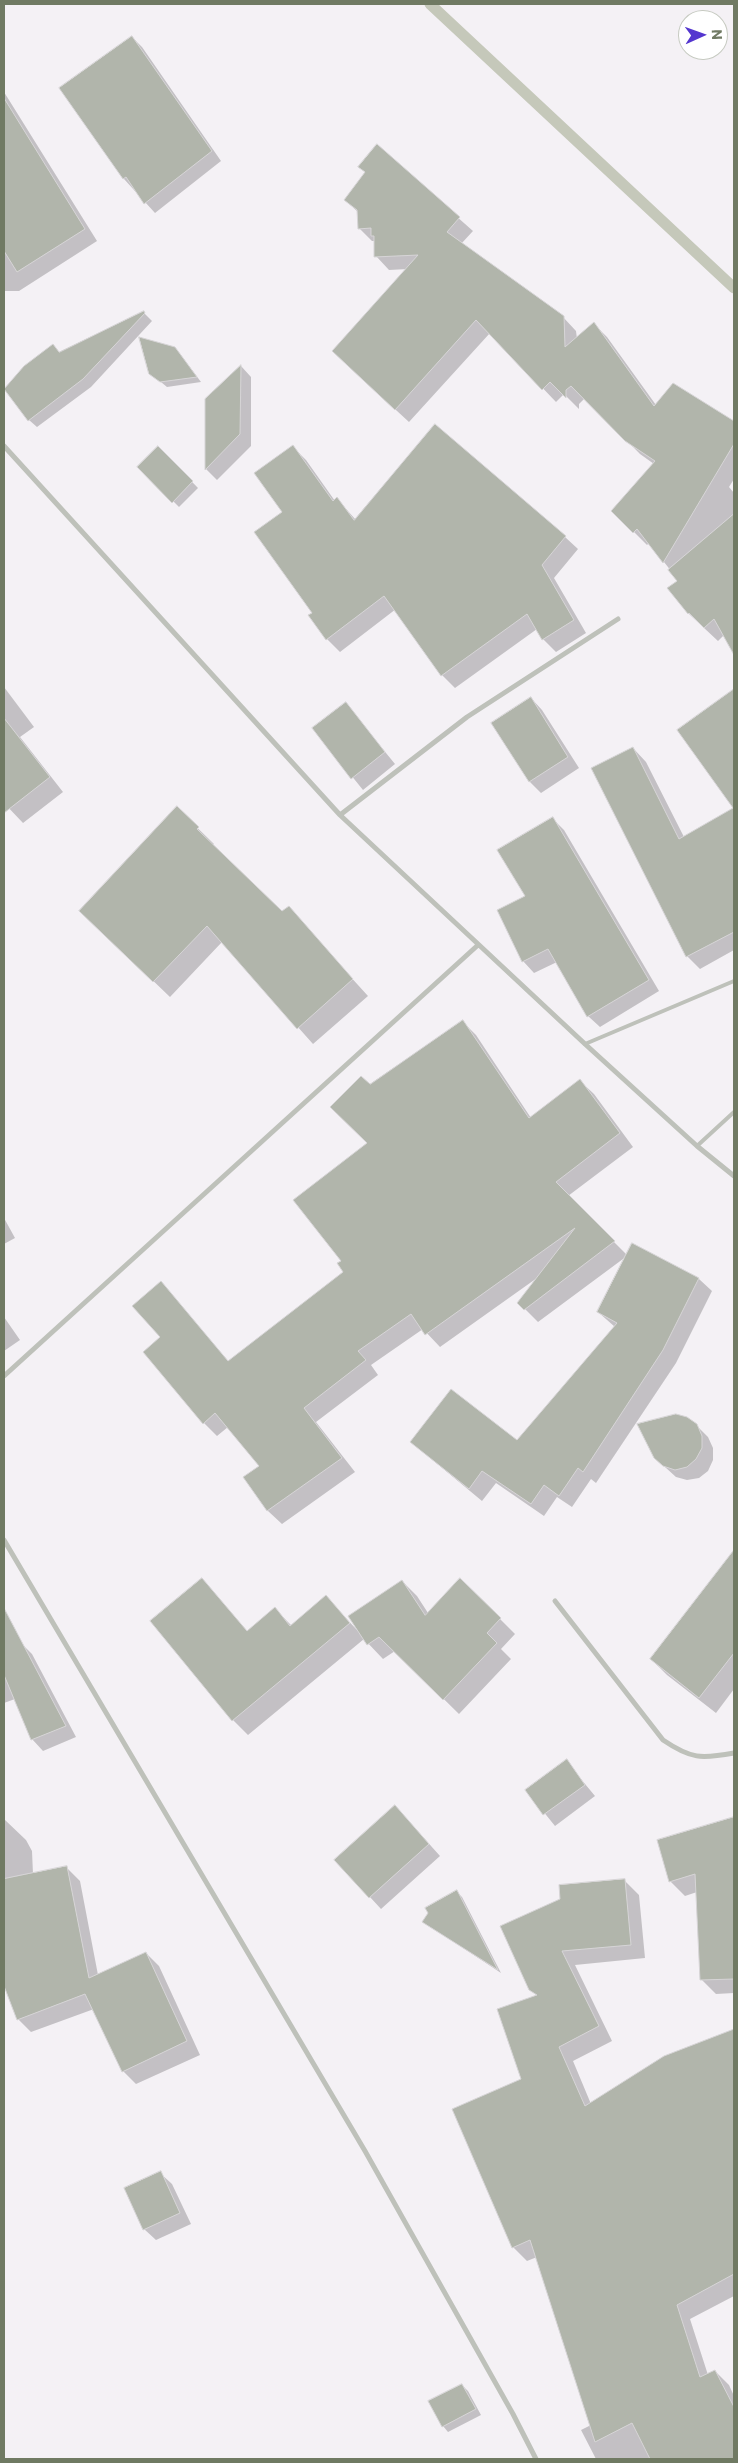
<!DOCTYPE html>
<html>
<head>
<meta charset="utf-8">
<style>
  body { margin:0 }
  #map { position:relative; width:738px; height:2463px; overflow:hidden; background:#f4f1f5; font-family:Commissioner,sans-serif }
  canvas { display:block }
  .frame { position:absolute; inset:0; border:5px solid #707a63; pointer-events:none }
  .north { position:absolute; left:678px; top:10px; width:50px; height:50px; box-sizing:border-box; background:#fff; border:1px solid #c6cac1; border-radius:50%; rotate:88deg; font-size:14px; font-weight:700; line-height:20px; text-align:center; color:#707a63 }
  .north::after { content:''; display:block; margin:auto; width:18px; height:22px; background:#5436cf; clip-path:polygon(50% 0,100% 100%,50% 72%,0 100%) }
</style>
</head>
<body>
<div id="map">
<canvas width="738" height="2463"></canvas>
<div class="frame"></div>
<div class="north">N</div>
</div>
<script>
const context = document.querySelector('canvas').getContext('2d');
context.lineJoin = 'round';
function paint(path, color) { context.fillStyle = color; context.fill(path, 'evenodd'); }
function trace(path, color, width, dash) { context.strokeStyle = color; context.lineWidth = width; context.lineCap = dash ? 'butt' : 'round'; context.setLineDash(dash || []); context.stroke(path); }
paint(new Path2D(`
  M132,37L142,47L221,161L155,213L124,179L61,89Z
  M4,92L97,241L19,291H4Z
  M377,146L473,231L461,244L563,317L576,331L577,339L594,324L607,337L656,405L673,384L734,423V479L729,487L734,493V652L724,635L718,641L689,614L669,589L679,581L649,543L647,545L613,511L654,464L640,454L585,398L579,404V409L564,394L556,402L490,333L409,422L347,365L408,269L389,270L376,256L375,241H372L359,228V213L345,200L366,173Z
  M144,313L152,321L91,387L37,427L29,420L53,345L60,353Z
  M174,348L180,354L201,382L167,387L150,373Z
  M241,366L251,377V446L217,480L206,469L207,400Z
  M158,447L198,488L179,507L139,467Z
  M293,447L306,460L335,501L337,499L356,520L565,537L578,549L554,578L586,633L556,652L543,639L537,629L455,688L442,675L396,609L340,652L327,639L310,615L314,613L284,512Z
  M4,687L34,727L20,737L63,792L23,823L4,803Z
  M734,690V808L679,730Z
  M531,698L542,710L579,768L541,793L530,782L492,723Z
  M346,704L395,764L363,790L313,728Z
  M633,748L646,762L684,837L734,809V950L700,969L687,956Z
  M177,808L214,844L212,845L282,913L288,908L368,996L313,1044L222,942L170,997L96,926Z
  M553,819L564,830L659,991L600,1027L588,1016L557,962L534,973L523,961L526,897Z
  M463,1022L476,1035L531,1118L580,1081L594,1094L633,1147L568,1196L627,1255L632,1245L699,1279L712,1291L676,1363L596,1483L591,1479L572,1507L557,1497L544,1516L496,1483L482,1501L411,1442H517L615,1327L598,1312L627,1256L538,1322L519,1303L537,1278L440,1347L423,1329L371,1365L378,1375L316,1422L355,1472L282,1524L268,1511L245,1478L261,1466L228,1427L217,1436L204,1423L162,1338L161,1283L229,1362L345,1272L342,1261L369,1144L370,1086Z
  M4,1218L15,1238L4,1244Z
  M4,1317L20,1340L4,1351Z
  M696,1425L708,1437L713,1448V1460L708,1471L699,1478L687,1480L676,1477L655,1458Z
  M719,1572L734,1584V1689L716,1713L667,1675L651,1659Z
  M460,1579L515,1634L501,1649L511,1659L459,1714L395,1651L383,1659L364,1639L248,1735L233,1720L202,1580L248,1632L275,1609L292,1626L326,1597L357,1630L402,1581L417,1596L428,1613Z
  M21,1643L32,1654L76,1737L43,1751L32,1739L15,1699L4,1703V1650Z
  M566,1761L595,1796L555,1826L526,1790Z
  M406,1818L440,1856L381,1909L336,1860Z
  M734,1818V1993L716,1994L701,1979L697,1892L685,1896L670,1881L658,1841Z
  M4,1819L26,1840L32,1851L33,1874L67,1868L80,1881L98,1975L146,1953L159,1966L200,2055L136,2084L123,2071L94,2009L31,2032L18,2019L4,1961Z
  M625,1881L639,1895L645,1958L575,1965L612,2041L573,2061L591,2104L665,2057L734,2030V2296L690,2319L708,2375L715,2371L729,2385L734,2396V2459H596L581,2430L591,2425L537,2257L527,2261L513,2247L523,2080L537,1996L531,1989L502,1926Z
  M457,1892L462,1897L501,1973L424,1922Z
  M160,2173L172,2184L191,2224L156,2240L144,2229Z
  M462,2385L468,2391L481,2415L448,2432L443,2426Z`), '#0003');
trace(new Path2D(`
  M430,4L734,288`), '#c5c8ba', 11);
const building = new Path2D(`
  M132,36L212,151L144,204L126,177L123,179L59,88Z
  M4,98L85,229L17,272L4,251Z
  M377,144L460,217L447,232L564,316L565,347L594,322L654,406L673,383L734,421V444L663,563L637,529L633,533L611,511L655,461L625,441L571,386L566,390V398L550,382L542,390L476,320L395,410L332,351L418,255L374,257V236H371V228L358,229L357,210L344,200L365,172L358,167Z
  M144,311L145,313L83,379L28,421L4,389L24,366L53,344L59,352Z
  M139,337L175,347L197,377L160,382L149,374Z
  M241,365L240,434L205,470V399Z
  M435,424L566,536L542,565L574,620L542,640L527,614L441,676L384,596L326,640L308,615L312,613L254,532L282,512L254,473L293,445L333,501L337,497L354,520Z
  M158,446L193,481L172,503L137,467Z
  M734,514V655L714,619L704,628L689,613L688,614L667,588L677,581L668,570Z
  M734,689V932L686,957L591,768L633,747L679,839L733,808L677,730Z
  M531,697L568,757L529,782L491,723Z
  M346,702L385,752L351,779L312,728Z
  M4,718L50,777L4,813Z
  M177,806L199,827L197,829L282,911L289,906L353,979L297,1029L207,926L153,982L79,911Z
  M553,817L649,980L587,1017L548,949L522,962L497,910L525,896L497,850Z
  M463,1020L529,1118L580,1079L620,1133L556,1182L615,1241L524,1310L517,1303L575,1228L425,1335L411,1314L358,1351L366,1360L304,1408L342,1458L267,1511L243,1477L259,1466L215,1413L203,1424L143,1352L160,1337L132,1306L161,1281L228,1361L343,1272L337,1263L341,1261L293,1200L367,1143L330,1107L361,1076L370,1084Z
  M632,1243L699,1278L663,1350L583,1472L578,1468L559,1496L544,1485L531,1504L482,1471L469,1489L410,1442L451,1389L517,1440L617,1323L597,1312Z
  M676,1414L687,1417L697,1424L702,1436V1448L696,1459L687,1467L675,1470L663,1466L654,1458L637,1424Z
  M734,1550V1653L699,1698L650,1659Z
  M202,1578L247,1631L275,1607L290,1626L326,1595L350,1623L232,1721L150,1621Z
  M460,1578L501,1618L487,1633L497,1643L443,1700L379,1637L367,1645L348,1616L402,1580L425,1615Z
  M4,1608L66,1726L31,1740L4,1675Z
  M567,1759L585,1785L543,1815L525,1790Z
  M395,1805L429,1844L369,1898L334,1860Z
  M734,1817V1979L700,1980L695,1874L669,1882L657,1840Z
  M67,1866L89,1978L146,1952L187,2041L122,2072L85,1994L17,2020L4,1986V1879Z
  M625,1879L631,1945L562,1951L599,2026L559,2047L585,2106L664,2056L734,2029V2274L677,2305L700,2377L715,2370L734,2407V2459H650L632,2423L595,2442L530,2240L512,2248L452,2109L521,2079L497,2009L537,1995L529,1990L500,1926L560,1899L559,1885Z
  M457,1890L498,1970L422,1922L428,1913L425,1908Z
  M161,2171L180,2213L143,2230L124,2188Z
  M462,2384L476,2409L442,2427L428,2401Z`);
paint(building, '#b1b5ab');
trace(building, '#d6d4d6', 1);
trace(new Path2D(`
  M585,1044L734,981
  M697,1146L734,1112`), '#bec1ba', 4);
trace(new Path2D(`
  M4,446L340,815L585,1044L697,1146L734,1176
  M340,815L467,717L618,619
  M4,1376L478,945
  M4,1540L365,2151L513,2414L536,2459
  M555,1601L663,1740C691,1759 701,1759 734,1753`), '#bec1ba', 5);
</script>
</body>
</html>
